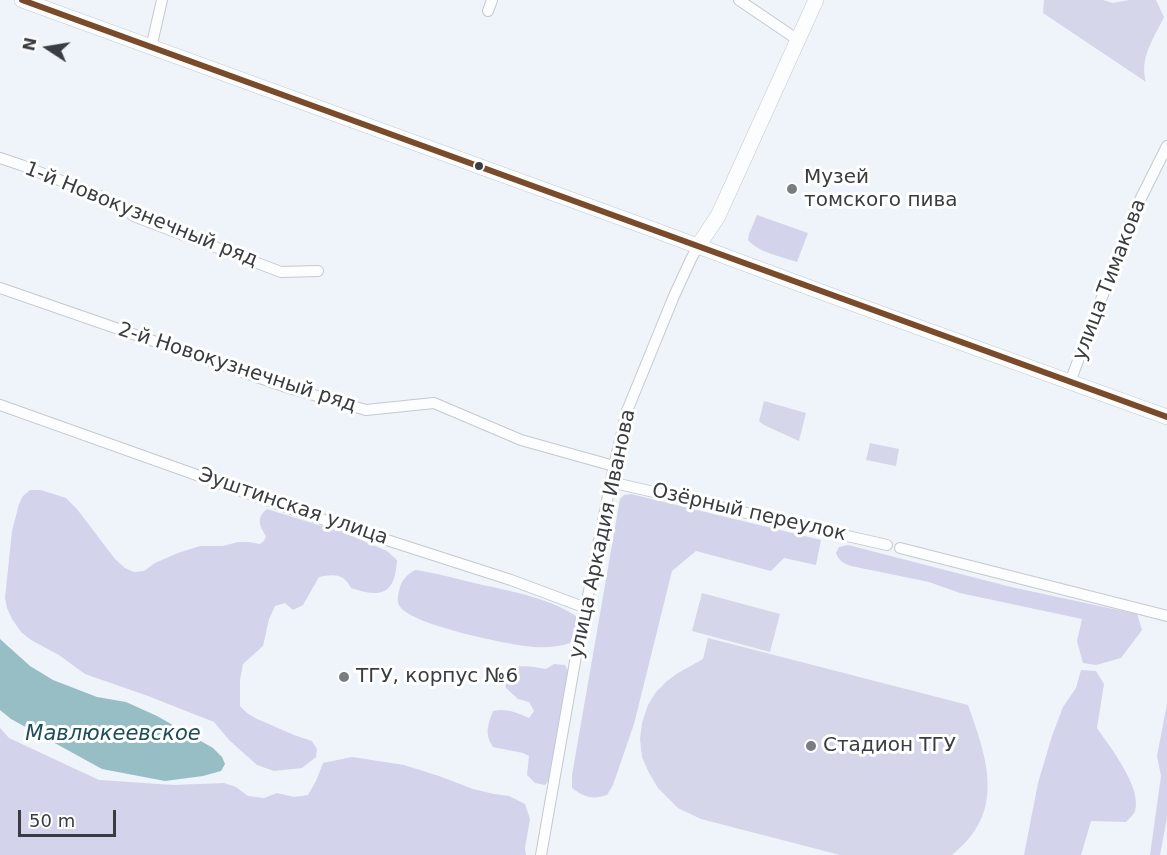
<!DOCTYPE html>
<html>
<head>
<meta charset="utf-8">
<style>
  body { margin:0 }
  #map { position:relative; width:1167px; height:855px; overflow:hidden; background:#eef4f9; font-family:"DejaVu Sans",sans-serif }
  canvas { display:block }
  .north { position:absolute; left:18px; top:18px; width:60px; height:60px; -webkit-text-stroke:4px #fff; paint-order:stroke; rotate:282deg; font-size:16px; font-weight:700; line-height:24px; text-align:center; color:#393d41 }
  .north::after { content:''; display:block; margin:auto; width:21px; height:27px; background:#393d41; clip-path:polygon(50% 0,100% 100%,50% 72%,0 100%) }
  .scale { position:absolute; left:18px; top:810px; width:98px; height:27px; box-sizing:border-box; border:3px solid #393d41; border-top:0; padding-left:8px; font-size:18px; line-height:21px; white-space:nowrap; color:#393d41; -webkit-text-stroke:4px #fff; paint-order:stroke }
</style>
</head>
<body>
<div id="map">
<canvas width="1167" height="855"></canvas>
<div class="north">N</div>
<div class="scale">50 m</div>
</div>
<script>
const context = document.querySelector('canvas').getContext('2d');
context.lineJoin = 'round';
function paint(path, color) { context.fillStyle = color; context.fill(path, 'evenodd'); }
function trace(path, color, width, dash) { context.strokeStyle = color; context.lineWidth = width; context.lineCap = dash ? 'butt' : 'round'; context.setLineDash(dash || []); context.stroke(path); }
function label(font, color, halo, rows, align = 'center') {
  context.font = font + ' "DejaVu Sans",sans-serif'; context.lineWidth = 6; context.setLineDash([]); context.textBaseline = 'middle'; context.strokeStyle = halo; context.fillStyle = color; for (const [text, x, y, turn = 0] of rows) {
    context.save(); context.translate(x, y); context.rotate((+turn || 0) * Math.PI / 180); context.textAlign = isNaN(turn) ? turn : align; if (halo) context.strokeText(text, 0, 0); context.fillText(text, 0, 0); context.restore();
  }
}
paint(new Path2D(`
  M1044,0H1103L1113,3L1129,0H1156L1164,17C1154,38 1139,58 1146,82L1043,13Z
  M764,401L806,413L799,441L764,425L759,421Z
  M870,443L899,449L896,466L866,460Z
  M702,593L780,614L770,652L692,631Z
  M708,638L968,705C988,761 1006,812 952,855H840L701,819L678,808L658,788L649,773L642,757L640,739L642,723L648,705L656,692L667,681L678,673L703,659Z`), '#d6d6ea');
paint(new Path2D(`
  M757,215L808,233L797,262C782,257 758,252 748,240L749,234Z
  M30,490H41L66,498L77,509L115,559L125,568L134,572L144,571L155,563L178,553L200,546H223L238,542H249L260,544L264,541L266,536C259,525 256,518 267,509L347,534L387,551L397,560C395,595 381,598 351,588C344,573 333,574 319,577L303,605L293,610L285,603L275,606L269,619L263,646L243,664L240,680V706L247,713L255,718L294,735L312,741L317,749L316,757L302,768L274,771L257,765L229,740L214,722L148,696L85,674L59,655L31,640L21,632L12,619L7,608L5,598L12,531L19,504L23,496Z
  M631,494L821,540L816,565L784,558L771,571L696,551L672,571L634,724L613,785L607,795C592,800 584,797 572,788V775L620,499L624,495Z
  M848,545L1011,587L1137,614L1142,630L1121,658L1096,665L1083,663L1077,641L1082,619L960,593L929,582L851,566C843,563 839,561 836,553L839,547Z
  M415,570C438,573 460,580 483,585C515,592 548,598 576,616V628L570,643C556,648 539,648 525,646C503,643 407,624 399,605C397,601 398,595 399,591C401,581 406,575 415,570Z
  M554,664L565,665L569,673L550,779L545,785L535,783L527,775L529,756L523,753L493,747C484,733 488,725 493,711C507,708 517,713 529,718L534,711L529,702L518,699L506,688L503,677L507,668C521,665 532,666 546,669Z
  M1081,670L1096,671L1104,684L1097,728C1110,747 1142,787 1135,811C1134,814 1129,819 1126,822L1091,821L1081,855H1024L1038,783L1052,736L1063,707L1076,688Z
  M1167,704V818L1160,855H1150L1161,776L1157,756Z
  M0,728L9,738L99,780L174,785L224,783L236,787L248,796L264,798L277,793L294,797L308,795L316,781L323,763L352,757L404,765L439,776L473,789L494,794L509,796L525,804L530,819L525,848L526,855H0Z`), '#d4d3ec');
paint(new Path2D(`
  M0,639L30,666L53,680L97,697L126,702L157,716L213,748L222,757L225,764L221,771L203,776L165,781L102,769L11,719L0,710Z`), '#96bec4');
const street = new Path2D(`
  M739,0L798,40
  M488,11L492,0
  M151,48L162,0
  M0,158L21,165L105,198L136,217L281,272L318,271
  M0,288L286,387L366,410L434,403L521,440L614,466
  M1070,382L1134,212L1167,146
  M0,405L306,514L511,580L586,608
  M610,482L887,545
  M900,548L1167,616
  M541,855L576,656L614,466L627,411L674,296L691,259L698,246`);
const secondary = new Path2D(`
  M22,0L649,228L835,297L1167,417
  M698,246L718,216L816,0`);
trace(street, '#c5c9ce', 12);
trace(secondary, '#c5c9ce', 16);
trace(street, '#fcfdfe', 10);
trace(secondary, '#fcfdfe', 15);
trace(new Path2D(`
  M22,0L1167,417`), '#7a4b2a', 6);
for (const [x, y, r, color] of [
  [479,166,5,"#393d41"],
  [792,189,6,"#787d81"],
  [344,677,6,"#787d81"],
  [811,746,6,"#787d81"]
]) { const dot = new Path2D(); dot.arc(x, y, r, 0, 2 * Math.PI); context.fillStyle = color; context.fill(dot); trace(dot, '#fff', 2); }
label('20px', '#393d41', '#fff', [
  ["Музей",804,178],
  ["томского пива",804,201],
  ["ТГУ, корпус №6",356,677],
  ["Стадион ТГУ",823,746]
], 'left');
label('20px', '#393d41', '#fff', [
  ["1-й Новокузнечный ряд",141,215,22],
  ["улица Тимакова",1110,280,-69],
  ["2-й Новокузнечный ряд",237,368,18],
  ["Эуштинская улица",293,507,19],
  ["Озёрный переулок",749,513,13],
  ["улица Аркадия Иванова",603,534,-78]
]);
label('italic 21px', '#1c4e53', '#fff', [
  ["Мавлюкеевское",113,735]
]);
</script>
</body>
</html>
